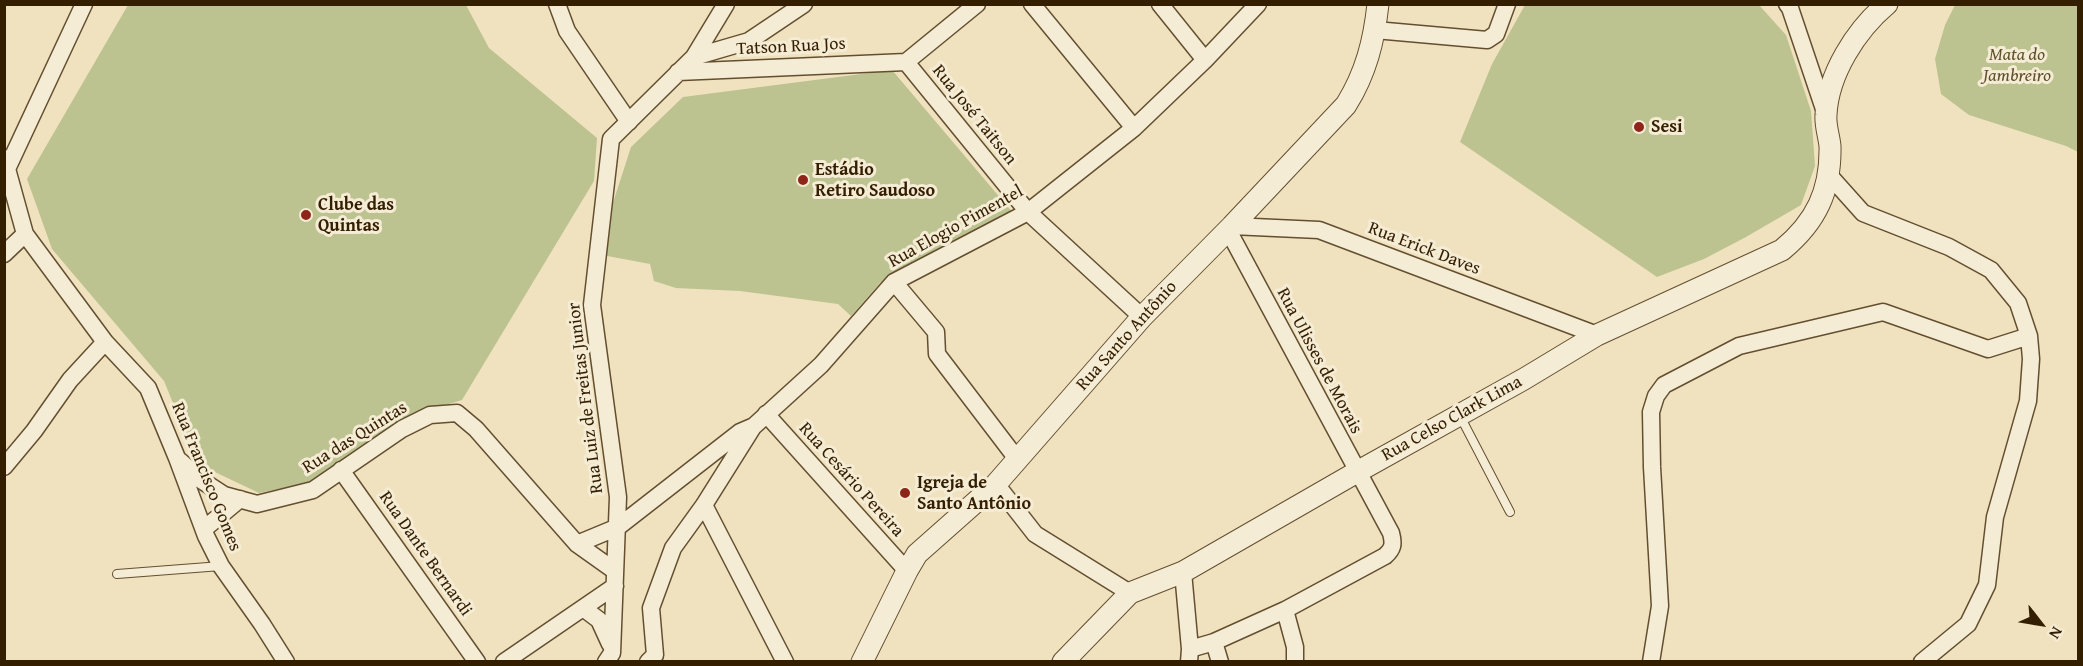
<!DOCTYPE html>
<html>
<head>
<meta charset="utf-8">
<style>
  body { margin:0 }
  #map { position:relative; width:2083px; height:666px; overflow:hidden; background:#f0e2be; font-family:"Gentium Book Plus",serif }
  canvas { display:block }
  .frame { position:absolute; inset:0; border:6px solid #341e00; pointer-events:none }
  .north { position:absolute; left:2011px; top:594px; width:60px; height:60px; -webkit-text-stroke:4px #f5ecd5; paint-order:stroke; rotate:121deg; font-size:16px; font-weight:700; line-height:24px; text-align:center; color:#341e00 }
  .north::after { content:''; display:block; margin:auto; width:21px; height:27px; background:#341e00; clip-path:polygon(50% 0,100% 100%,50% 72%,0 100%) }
</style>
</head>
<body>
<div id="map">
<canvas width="2083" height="666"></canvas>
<div class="frame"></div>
<div class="north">N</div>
</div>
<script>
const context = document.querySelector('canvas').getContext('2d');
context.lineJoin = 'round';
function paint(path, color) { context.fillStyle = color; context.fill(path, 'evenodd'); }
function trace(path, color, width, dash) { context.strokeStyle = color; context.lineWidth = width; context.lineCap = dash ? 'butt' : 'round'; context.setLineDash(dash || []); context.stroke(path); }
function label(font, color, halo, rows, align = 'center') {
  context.font = font + ' "Gentium Book Plus",serif'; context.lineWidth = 6; context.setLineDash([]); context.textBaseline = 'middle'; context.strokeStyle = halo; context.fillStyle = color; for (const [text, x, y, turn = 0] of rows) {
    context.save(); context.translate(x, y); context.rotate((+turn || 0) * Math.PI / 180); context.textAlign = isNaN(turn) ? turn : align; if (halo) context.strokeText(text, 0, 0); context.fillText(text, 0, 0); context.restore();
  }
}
paint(new Path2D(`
  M128,5H466L489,48L597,138L594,181L462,400L403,418L312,482L259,493L198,464L164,381L52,249L27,179Z
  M1525,5H1759L1786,35L1811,111L1815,166L1801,205L1746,237L1704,259L1657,277L1460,142L1492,64Z
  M1955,5H2078V152L2066,146L1969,115L1941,94L1935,59L1945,25Z
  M892,70L1013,213L880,283L851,316L838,304L740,291L676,288L654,281L650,264L602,255L609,215L631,147L683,97Z`), '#bcc390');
const service = new Path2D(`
  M1460,416L1510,512
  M117,574L221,566`);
const minor = new Path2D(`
  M557,4L567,31L629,122
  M1032,4L1134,128
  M1160,4L1205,60
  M1787,4L1790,8L1826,115
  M1375,30L1487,40L1496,34L1507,4
  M694,57L749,41L804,4
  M906,62L1028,212L1142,317
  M906,62L977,4
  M678,72L906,62
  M4,158L25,234L105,342L148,388L177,458L206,536L221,566L262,624L286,662
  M7,169L84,4
  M1829,175L1863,213L1949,247L1991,270L2018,303L2029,336L2031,359L2028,401L1995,517L1987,585L1968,624L1922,662
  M1232,226L1319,230L1597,335
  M4,254L25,234
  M894,282L936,332L937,354L1017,459
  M766,414L907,571
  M180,461L201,480L224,495L257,504L313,490L402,429L430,415L457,413L476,429L577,544L615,571
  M4,467L34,431L70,380L105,342
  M341,470L477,662
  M996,484L1035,534L1130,593
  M704,505L785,662
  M204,529L240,499
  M577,544L618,527L740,432L754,426L821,365L894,282L1028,212L1134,128L1205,60L1258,4
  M1183,572L1190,649L1189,662
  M583,608L599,620L610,644
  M1285,610L1295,647V662
  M1214,642L1285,610L1385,556C1393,549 1394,544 1391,533L1228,230
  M1190,649L1214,642L1220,662
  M504,662L615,586
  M606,662L612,653L618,497L592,305L611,139L694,57L726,4
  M648,662L655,655L651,608L673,548L704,505L753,427
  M1651,662L1660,606L1652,467L1651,412L1656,396L1664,385L1739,346L1883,312L1988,349L2029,336`);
const tertiary = new Path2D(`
  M862,662L907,571L917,554L996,484L1142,317L1232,226L1346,105C1366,73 1374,41 1378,4
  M1063,662L1130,593L1183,572L1357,472L1524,379L1597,335L1782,250C1816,222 1831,191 1830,146C1829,136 1825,125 1826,115C1828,74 1856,30 1887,4`);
trace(service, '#634f30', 10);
trace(minor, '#634f30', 19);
trace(tertiary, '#634f30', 23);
trace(service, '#f5ecd5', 8);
trace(minor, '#f5ecd5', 16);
trace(tertiary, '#f5ecd5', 21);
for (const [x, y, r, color] of [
  [1639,127,6,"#8f2418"],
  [803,180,6,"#8f2418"],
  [306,215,6,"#8f2418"],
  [905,493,6,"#8f2418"]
]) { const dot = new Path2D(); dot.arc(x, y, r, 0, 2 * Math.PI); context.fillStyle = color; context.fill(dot); trace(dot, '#f5ecd5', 2); }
label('18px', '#341e00', '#f5ecd5', [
  ["Tatson Rua Jos",791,47,-3],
  ["Rua José Taitson",974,115,51],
  ["Rua Elogio Pimentel",956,227,-29],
  ["Rua Erick Daves",1424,249,21],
  ["Rua Santo Antônio",1127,336,-48],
  ["Rua Ulisses de Morais",1319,361,62],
  ["Rua Luiz de Freitas Junior",586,398,-97],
  ["Rua Celso Clark Lima",1452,419,-29],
  ["Rua das Quintas",355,438,-32],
  ["Rua Francisco Gomes",206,477,68],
  ["Rua Cesário Pereira",851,480,48],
  ["Rua Dante Bernardi",425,554,55]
]);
label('italic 18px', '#5d502b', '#f5ecd5', [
  ["Mata do",2017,55],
  ["Jambreiro",2017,76]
]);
label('bold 18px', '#341e00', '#f5ecd5', [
  ["Sesi",1651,127],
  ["Estádio",815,170],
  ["Retiro Saudoso",815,191],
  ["Clube das",318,205],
  ["Quintas",318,226],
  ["Igreja de",917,483],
  ["Santo Antônio",917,504]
], 'left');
</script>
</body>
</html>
